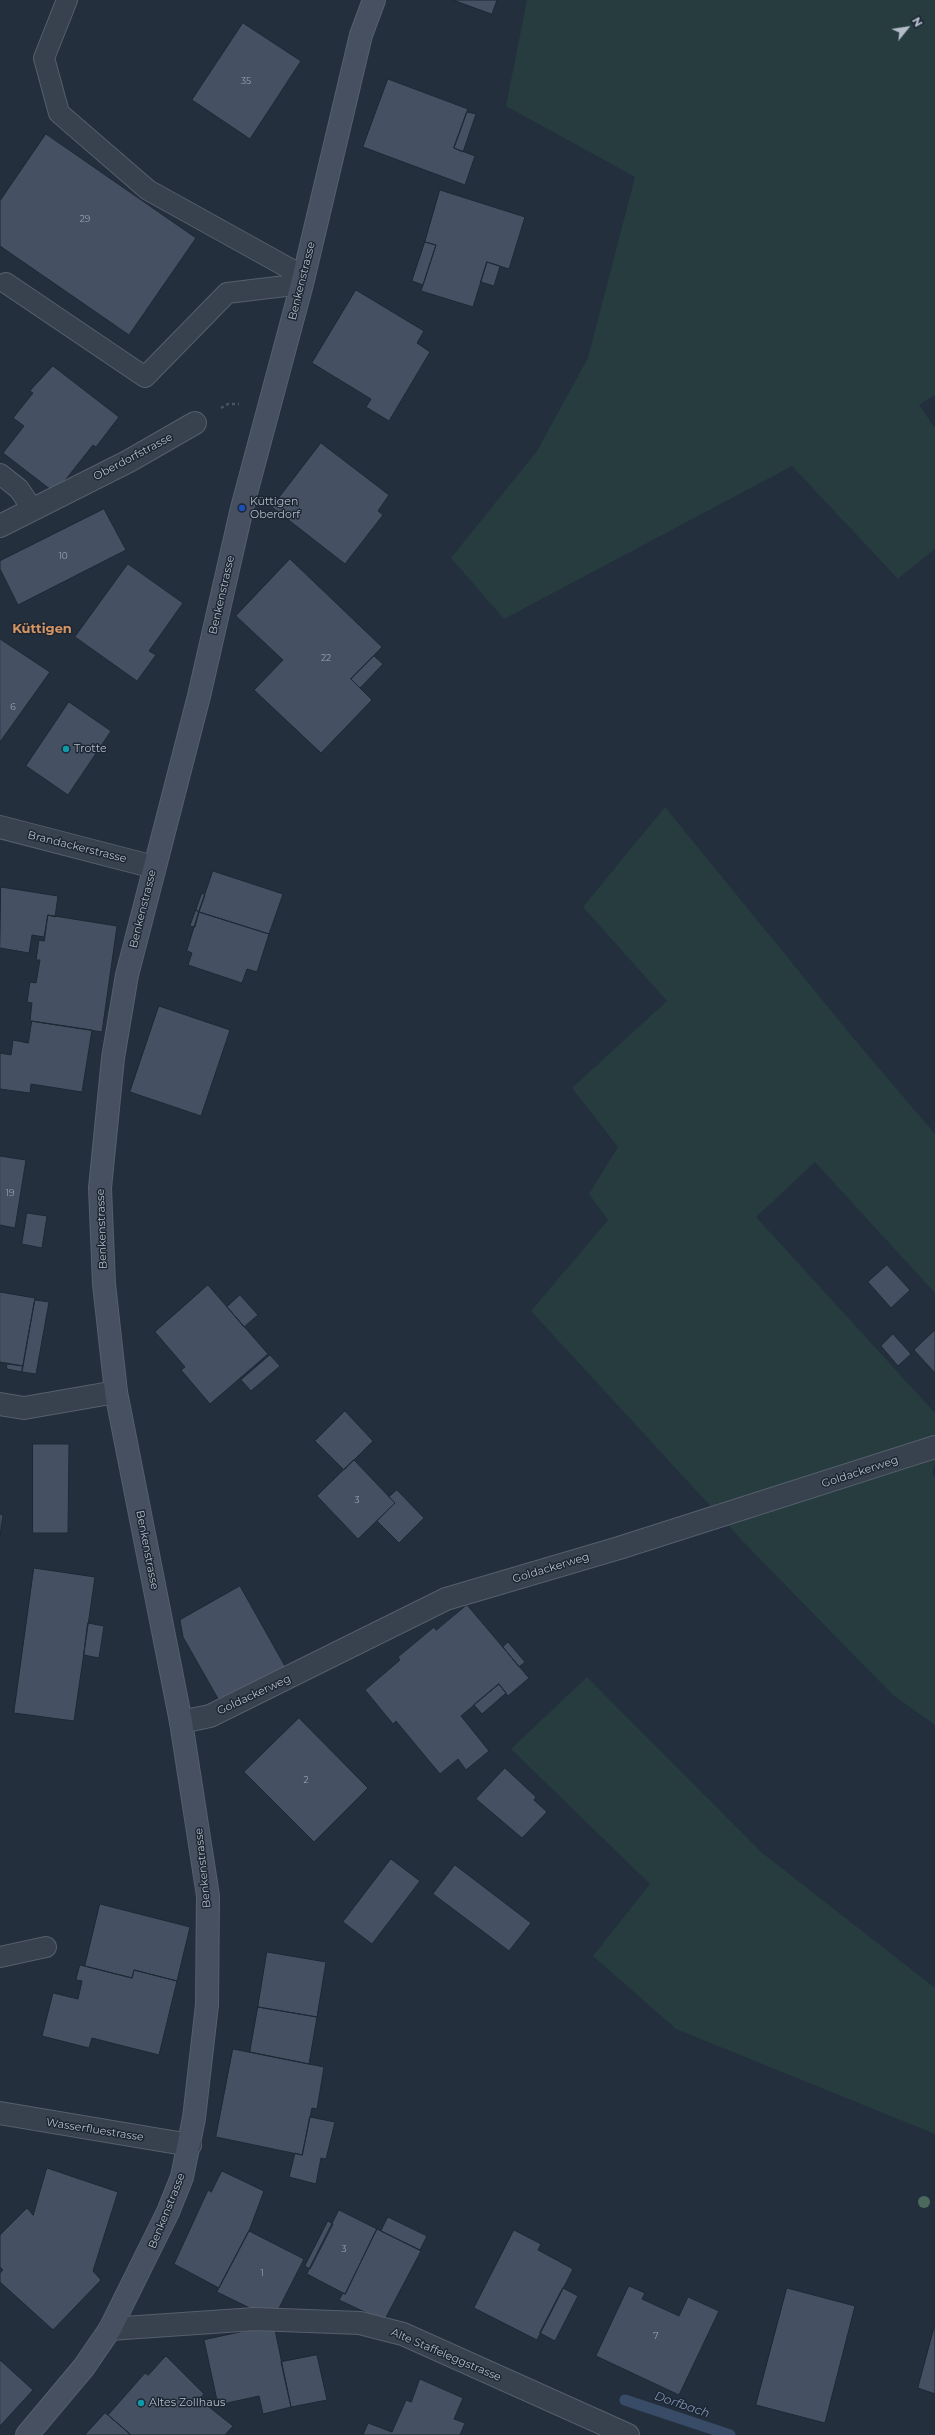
<!DOCTYPE html>
<html>
<head>
<meta charset="utf-8">
<style>
  body { margin:0 }
  #map { position:relative; width:935px; height:2435px; overflow:hidden; background:#242f3e; font-family:Montserrat,sans-serif }
  canvas { display:block }
  .north { position:absolute; left:887px; top:8px; width:40px; height:40px; -webkit-text-stroke:3px #1d2633; paint-order:stroke; rotate:60deg; font-size:11px; font-weight:700; line-height:16px; text-align:center; color:#b4bcc9 }
  .north::after { content:''; display:block; margin:auto; width:14px; height:18px; background:#b4bcc9; clip-path:polygon(50% 0,100% 100%,50% 72%,0 100%) }
</style>
</head>
<body>
<div id="map">
<canvas width="935" height="2435"></canvas>
<div class="north">N</div>
</div>
<script>
const context = document.querySelector('canvas').getContext('2d');
context.lineJoin = 'round';
function paint(path, color) { context.fillStyle = color; context.fill(path, 'evenodd'); }
function trace(path, color, width, dash) { context.strokeStyle = color; context.lineWidth = width; context.lineCap = dash ? 'butt' : 'round'; context.setLineDash(dash || []); context.stroke(path); }
function label(font, color, halo, rows, align = 'center') {
  context.font = font + ' Montserrat,sans-serif'; context.lineWidth = 3; context.setLineDash([]); context.textBaseline = 'middle'; context.strokeStyle = halo; context.fillStyle = color; for (const [text, x, y, turn = 0] of rows) {
    context.save(); context.translate(x, y); context.rotate((+turn || 0) * Math.PI / 180); context.textAlign = isNaN(turn) ? turn : align; if (halo) context.strokeText(text, 0, 0); context.fillText(text, 0, 0); context.restore();
  }
}
paint(new Path2D(`
  M527,0H935V395L919,405L935,428V549L898,579L792,466L504,619L451,558L537,451L588,358L635,177L506,106Z
  M665,807L854,1039L935,1134V1293L815,1162L756,1217L935,1413V1462L932,1474L935,1477V1725L893,1695L750,1549L531,1311L608,1220L589,1194L618,1147L572,1088L667,1001L583,907Z
  M587,1677L761,1852L935,1988V2134L676,2029L593,1956L650,1884L511,1749Z`), '#263c3f');
trace(new Path2D(`
  M625,2400L730,2435`), '#394c67', 11);
const building = new Path2D(`
  M453,0H497L492,14Z
  M243,23L301,61L250,139L192,100Z
  M388,79L468,109L454,148L475,156L465,185L363,147Z
  M467,112L476,114L463,152L454,148Z
  M46,134L196,238L129,335L0,246V201Z
  M440,190L525,217L509,269L487,262L473,307L421,291L436,245L425,242Z
  M425,242L436,245L423,285L412,281Z
  M487,262L500,266L494,286L481,282Z
  M356,290L424,331L417,343L430,352L389,421L366,407L371,399L312,363Z
  M53,366L119,417L96,447L93,445L55,493L3,453L24,426L13,418L33,393L30,391Z
  M321,443L389,495L378,511L383,515L345,564L272,507Z
  M104,509L126,550L18,605L0,569V561Z
  M290,559L382,647L351,679L372,700L321,753L254,690L283,660L236,616Z
  M128,564L183,603L149,651L156,655L137,681L75,637Z
  M0,639L50,672L0,742Z
  M374,656L383,664L360,688L351,679Z
  M69,702L111,731L68,795L26,766Z
  M213,871L283,894L269,934L199,912Z
  M1,887L58,896L55,917L48,915L44,937L32,935L29,953L0,948Z
  M202,893L205,895L199,912L196,910Z
  M196,910L199,912L195,927L190,926Z
  M199,912L269,934L257,972L247,969L242,983L188,965L192,953L187,951Z
  M48,915L117,926L102,1032L30,1021L32,1003L27,1002L30,982L36,983L40,960H36L39,940L44,941Z
  M159,1006L230,1030L201,1116L130,1092Z
  M32,1021L92,1030L82,1092L31,1084L30,1093L0,1089V1053L11,1055L13,1040L28,1043Z
  M0,1156L26,1160L15,1228L0,1225Z
  M27,1213L47,1216L42,1248L22,1244Z
  M887,1265L910,1290L891,1308L868,1282Z
  M208,1285L268,1354L210,1404L181,1370L185,1367L155,1332Z
  M0,1292L35,1298L23,1366L0,1362Z
  M240,1295L258,1315L244,1327L227,1307Z
  M35,1300L49,1302L36,1374L22,1372Z
  M935,1330V1373L914,1350Z
  M893,1334L911,1354L898,1366L881,1346Z
  M270,1355L280,1366L251,1391L241,1380Z
  M7,1364L23,1366L22,1372L7,1369Z
  M345,1411L373,1441L344,1470L315,1441Z
  M33,1444H69L68,1533H33Z
  M354,1460L395,1503L358,1539L317,1496Z
  M397,1490L424,1518L399,1543L377,1521L395,1503L389,1497Z
  M0,1514L3,1515L0,1536Z
  M34,1568L95,1577L74,1721L14,1713Z
  M240,1586L286,1668L221,1704L183,1637L180,1620Z
  M467,1605L529,1678L508,1696L499,1684L461,1716L489,1751L466,1770L458,1759L440,1774L396,1721L393,1724L365,1690L400,1660L398,1657L434,1627L436,1630Z
  M88,1623L104,1626L99,1658L84,1655Z
  M508,1642L525,1662L519,1667L503,1647Z
  M499,1684L506,1693L482,1714L474,1705Z
  M299,1718L368,1788L314,1842L244,1772Z
  M505,1768L536,1797L534,1800L547,1812L522,1838L476,1799Z
  M391,1859L420,1881L372,1944L343,1922Z
  M455,1865L531,1923L509,1951L433,1894Z
  M100,1904L190,1927L177,1981L134,1970L132,1978L85,1966Z
  M267,1952L326,1962L317,2017L258,2007Z
  M80,1965L132,1978L134,1970L177,1981L159,2055L92,2038L89,2048L42,2036L53,1993L78,1999L82,1981L76,1980Z
  M258,2007L317,2017L309,2064L250,2052Z
  M233,2049L324,2067L317,2109L312,2108L302,2155L216,2137Z
  M310,2117L335,2122L326,2159L321,2158L316,2184L289,2177L295,2153L302,2155Z
  M47,2168L118,2192L93,2271L101,2280L53,2330L0,2282V2273L3,2270L0,2267V2235L27,2208L33,2215Z
  M222,2171L264,2191L249,2231L219,2288L174,2264L208,2190L211,2192Z
  M339,2210L377,2229L345,2294L307,2274Z
  M388,2217L427,2236L420,2250L381,2231Z
  M328,2221L333,2224L310,2269L305,2266Z
  M377,2229L421,2251L384,2321L339,2300L343,2293L345,2294Z
  M514,2230L541,2244L538,2250L573,2269L537,2340L474,2308Z
  M249,2231L304,2259L276,2314L258,2312L217,2292Z
  M629,2286L645,2293L642,2299L679,2316L688,2297L719,2311L679,2395L596,2356Z
  M563,2288L578,2296L555,2341L540,2333Z
  M787,2288L855,2306L825,2423L756,2405Z
  M935,2324V2394L918,2388Z
  M274,2325L291,2407L263,2414L259,2396L218,2405L204,2340Z
  M317,2355L327,2400L291,2407L281,2362Z
  M166,2356L204,2394L199,2399L233,2426L225,2435H131L108,2415L145,2373L148,2375Z
  M0,2360L33,2390L0,2426Z
  M420,2379L463,2398L454,2419L465,2423L460,2435H363L368,2423L392,2432L406,2400L411,2402Z
  M105,2413L108,2415L131,2435H85Z`);
paint(building, '#455162');
trace(building, '#1f2835', 1);
const lane = new Path2D(`
  M67,0L44,58L59,113L148,190L303,276
  M6,283L145,377L227,293L302,284
  M0,474L19,489L33,510
  M0,1957L46,1947`);
const street = new Path2D(`
  M0,526L129,461L195,423
  M0,827L154,867
  M0,1404L24,1408L116,1392
  M181,1722L210,1716L446,1599L619,1548L935,1447
  M0,2113L190,2145
  M110,2329L255,2319L360,2323L403,2334L628,2435`);
const secondary = new Path2D(`
  M27,2435L84,2367L110,2329L168,2212L182,2177L194,2118L207,2005L208,1896L181,1722L116,1392L104,1284L100,1188L113,1058L127,975L199,696L242,508L302,284L361,35L374,0`);
trace(lane, '#565f6c', 22);
trace(street, '#565f6c', 24);
trace(secondary, '#565f6c', 24);
trace(new Path2D(`
  M221,408L228,404H239`), '#44595c', 2.5, [3, 3]);
trace(lane, '#38414e', 20);
trace(street, '#38414e', 22);
trace(secondary, '#465061', 22);
context.fillStyle = '#4b6a5d';
for (const [x, y] of [
  [924,2202]
]) { context.beginPath(); context.arc(x, y, 6, 0, 2 * Math.PI); context.fill(); }
for (const [x, y, r, color] of [
  [242,508,4,"#1a4fb4"],
  [66,749,4,"#0f9aa8"],
  [141,2403,4,"#0f9aa8"]
]) { const dot = new Path2D(); dot.arc(x, y, r, 0, 2 * Math.PI); context.fillStyle = color; context.fill(dot); trace(dot, '#1d2633', 1.5); }
label('9px', '#98a1af', null, [
  ["35",246,81],
  ["29",85,219],
  ["10",63,556],
  ["22",326,658],
  ["6",13,707],
  ["19",10,1193],
  ["3",357,1500],
  ["2",306,1780],
  ["3",344,2249],
  ["1",262,2273],
  ["7",656,2336]
]);
label('11px', '#b4bcc9', '#1d2633', [
  ["Benkenstrasse",302,281,-76],
  ["Oberdorfstrasse",133,457,-28],
  ["Benkenstrasse",222,595,-77],
  ["Brandackerstrasse",77,847,14],
  ["Benkenstrasse",143,909,-76],
  ["Benkenstrasse",102,1229,-92],
  ["Goldackerweg",860,1472,-18],
  ["Benkenstrasse",147,1550,79],
  ["Goldackerweg",551,1568,-17],
  ["Goldackerweg",254,1695,-25],
  ["Benkenstrasse",203,1868,-96],
  ["Wasserfluestrasse",95,2130,9],
  ["Benkenstrasse",167,2211,-68],
  ["Alte Staffeleggstrasse",446,2355,23]
]);
label('11px', '#b4bcc9', '#1d2633', [
  ["Küttigen",250,502],
  ["Oberdorf",250,515],
  ["Trotte",74,749],
  ["Altes Zollhaus",149,2403]
], 'left');
label('italic 12px', '#7c92b1', '#1d2633', [
  ["Dorfbach",682,2405,19]
]);
label('bold 13px', '#d59563', '#1d2633', [
  ["Küttigen",42,629]
]);
</script>
</body>
</html>
